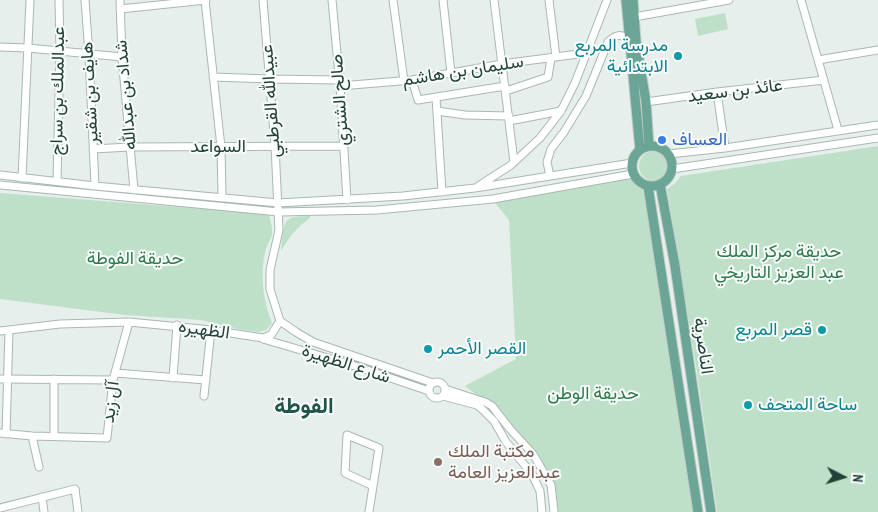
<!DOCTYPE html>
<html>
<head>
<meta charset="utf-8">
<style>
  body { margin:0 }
  #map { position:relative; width:878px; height:512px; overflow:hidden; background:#e6efeb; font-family:"PT Sans Narrow",sans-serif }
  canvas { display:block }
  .north { position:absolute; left:818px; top:452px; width:50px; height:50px; -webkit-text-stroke:4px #f7fbf9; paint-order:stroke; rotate:95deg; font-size:14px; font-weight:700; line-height:20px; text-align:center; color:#24423a }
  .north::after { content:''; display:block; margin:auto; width:18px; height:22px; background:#24423a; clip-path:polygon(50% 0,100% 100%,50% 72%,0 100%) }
</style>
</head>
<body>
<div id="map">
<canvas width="878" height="512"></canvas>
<div class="north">N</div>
</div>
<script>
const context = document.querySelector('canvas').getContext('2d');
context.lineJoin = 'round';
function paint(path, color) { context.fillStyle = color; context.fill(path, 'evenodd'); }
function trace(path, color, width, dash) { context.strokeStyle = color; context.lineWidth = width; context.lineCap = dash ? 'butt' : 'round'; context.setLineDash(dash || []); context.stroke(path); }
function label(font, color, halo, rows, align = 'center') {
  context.font = font + ' "PT Sans Narrow",Vazirmatn,sans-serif'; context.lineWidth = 4; context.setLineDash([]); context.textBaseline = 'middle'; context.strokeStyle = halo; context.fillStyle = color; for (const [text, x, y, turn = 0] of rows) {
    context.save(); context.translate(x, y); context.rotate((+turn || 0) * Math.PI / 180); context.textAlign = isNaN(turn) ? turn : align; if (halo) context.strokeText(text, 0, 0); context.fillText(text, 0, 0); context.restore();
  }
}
paint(new Path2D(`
  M725,13L728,29L698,36L695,19Z
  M878,146V512H717L696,366L667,189L674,184L681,176Z
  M639 166a15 15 0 1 1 30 0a15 15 0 1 1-30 0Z
  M632,174C636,180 640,183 647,186L697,512H553L550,485L531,454L491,406L465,386L516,359L509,220L492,199Z
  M0,193L269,214C270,220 273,228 272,234C271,240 266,246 265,252C260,275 263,302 272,323L266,330L259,332L243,330L201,320L125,315L0,299Z
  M310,216V218C296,228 290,236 281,251C282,243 282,223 289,219C294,216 304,216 310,216Z`), '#bfe0c8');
const minor = new Path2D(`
  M85,0L89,54L95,186
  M120,0L122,57L134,190
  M205,0L221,147L222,198
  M332,0L340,86L347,200
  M393,0L404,81
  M443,0L451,73
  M494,0L514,162
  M549,0L556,57
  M801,0L838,130
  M120,9L206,0
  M634,17L729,0
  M0,47L28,48L122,57
  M818,60L878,50
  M213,77L270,79L338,80
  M412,80L418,100L505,86
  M340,86L412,80L502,64L586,53
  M506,91L548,77L551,58
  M717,92L725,148
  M436,97L442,192
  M646,102L717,92L824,80
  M437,111L465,115L509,116
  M509,121L561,111
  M93,149L130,147L344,146
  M669,154L725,148L878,125
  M672,169L878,138
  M0,175L95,186L278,203L403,196L475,188L632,163
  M550,176L547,162L551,149L564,132L586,96L608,42C616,34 620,34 630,39
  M22,178L30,0
  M57,181L60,51L59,0
  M0,185L279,212L377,210L493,199L633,174
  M477,187L511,165L540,138L561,111L575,83L607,0
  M280,321L296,332L313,342L433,383
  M0,331L60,324L129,322L211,330L263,338L271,335L280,321L270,289V270L279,230L275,146L263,0
  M263,339L352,365L429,391
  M115,373L206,380
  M173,378L177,325
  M0,379L113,380
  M429 390a8 8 0 1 1 16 0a8 8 0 1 1-16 0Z
  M445,389L485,402L492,406L510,429L533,454L551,485L554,512
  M204,396L211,330
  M443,396L477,405L483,410L494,421L506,442L532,474L540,491L542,512
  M0,433L32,436L107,438L113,380L129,322
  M6,434L9,330
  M32,436L39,467
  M54,436V379
  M42,497L44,512
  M0,508L75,489L78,512
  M369,512L379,448L347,435L345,473L373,486`);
const major = new Path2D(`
  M626,0L640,150
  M633,0L636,41L646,102L649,146
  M632 166a20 20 0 1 1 40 0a20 20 0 1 1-40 0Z
  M660,184L675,266L711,512
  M648,186L698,512`);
trace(minor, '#a8b8b2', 9);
trace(major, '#c2cac8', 11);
trace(minor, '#fff', 7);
trace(major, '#6aa596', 9);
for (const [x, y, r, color] of [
  [678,56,5,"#0f9aa8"],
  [662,140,5,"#3f7fe0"],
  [822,330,5,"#0f9aa8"],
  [428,349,5,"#0f9aa8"],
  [748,405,5,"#0f9aa8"],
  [438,462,5,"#8d6e63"]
]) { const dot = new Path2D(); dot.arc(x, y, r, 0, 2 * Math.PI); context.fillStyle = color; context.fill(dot); trace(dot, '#f7fbf9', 2); }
label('18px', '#0d838f', '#f7fbf9', [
  ["مدرسة المربع",668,46],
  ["الابتدائية",668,67],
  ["قصر المربع",812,330],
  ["القصر الأحمر",438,349,"left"],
  ["ساحة المتحف",758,405,"left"]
], 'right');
label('18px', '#24423a', '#f7fbf9', [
  ["سليمان بن هاشم",463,71,-9],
  ["عبدالملك بن سراج",58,91,-89],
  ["عائذ بن سعيد",735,91,-7],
  ["هايف بن شقير",90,93,-93],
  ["شداد بن عبدالله",126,95,-95],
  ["صالح الشتري",340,100,-94],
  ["عبيدالله القرطبي",271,101,-94],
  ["السواعد",218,147],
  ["الظهيره",204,330,8],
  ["الناصرية",703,346,82],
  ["شارع الظهيرة",346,364,18],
  ["آل زيد",111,402,-83]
]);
label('18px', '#366cbe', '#f7fbf9', [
  ["العساف",672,140]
], 'left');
label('18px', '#2d7a4b', '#f7fbf9', [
  ["حديقة مركز الملك",779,252],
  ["عبد العزيز التاريخي",779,273],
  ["حديقة الفوطة",135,259],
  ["حديقة الوطن",593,394]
]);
label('18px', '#785e54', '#f7fbf9', [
  ["مكتبة الملك",448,452],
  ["عبدالعزيز العامة",448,473]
], 'left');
label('bold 22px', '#1f5548', '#f7fbf9', [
  ["الفوطة",304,407]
]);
</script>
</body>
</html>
